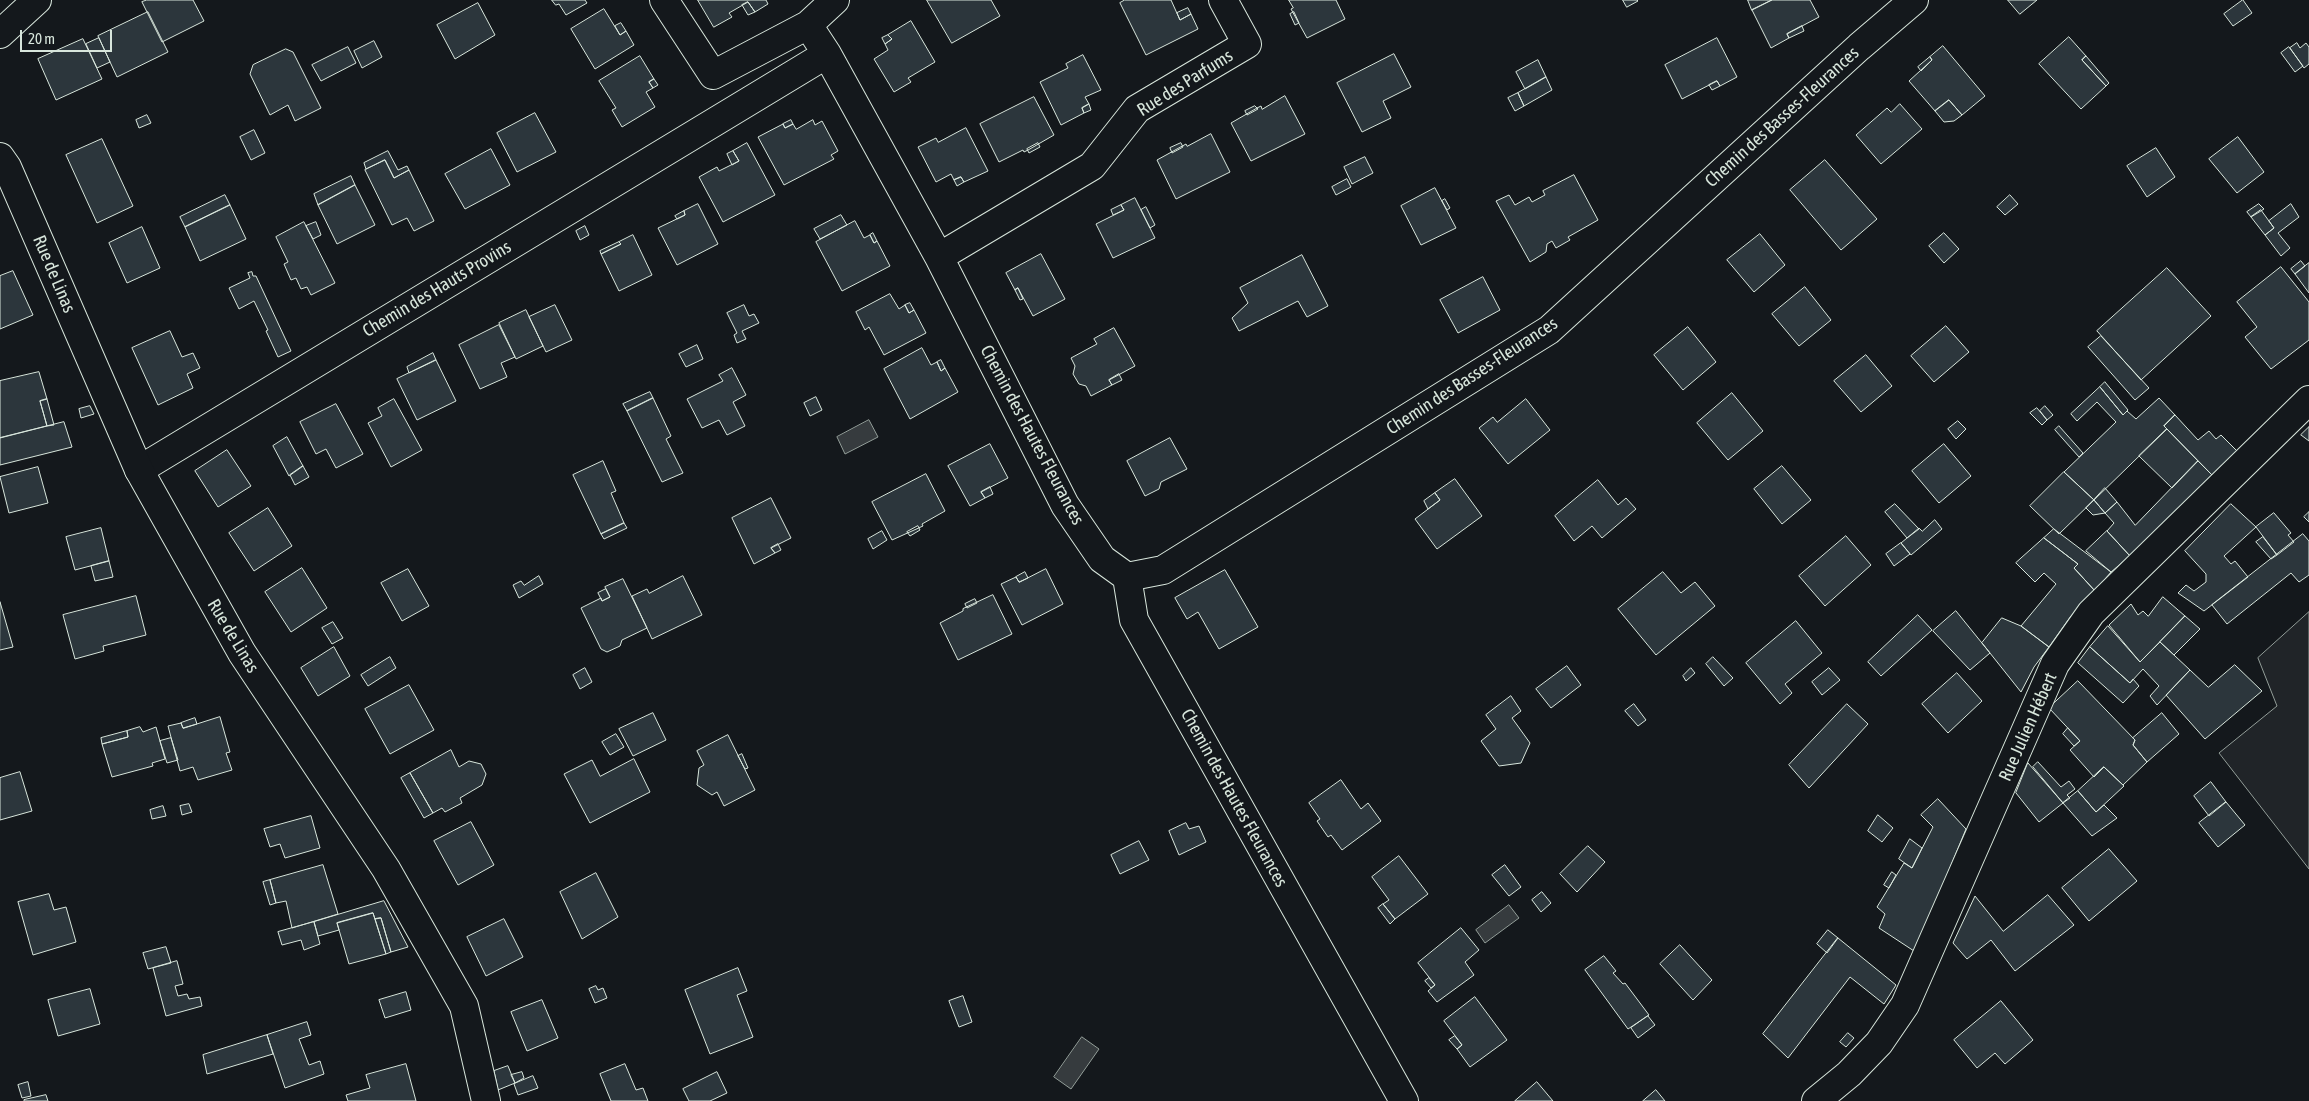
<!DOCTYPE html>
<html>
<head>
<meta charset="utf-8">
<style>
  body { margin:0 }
  #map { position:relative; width:2309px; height:1101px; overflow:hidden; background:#14181c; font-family:"Asap Condensed",sans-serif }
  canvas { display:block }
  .scale { position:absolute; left:20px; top:30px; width:92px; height:22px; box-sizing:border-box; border:2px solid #d8e6dc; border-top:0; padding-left:6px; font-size:15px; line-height:18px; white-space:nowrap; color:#d8e6dc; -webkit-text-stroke:4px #14181c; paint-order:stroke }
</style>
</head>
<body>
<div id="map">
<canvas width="2309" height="1101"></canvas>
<div class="scale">20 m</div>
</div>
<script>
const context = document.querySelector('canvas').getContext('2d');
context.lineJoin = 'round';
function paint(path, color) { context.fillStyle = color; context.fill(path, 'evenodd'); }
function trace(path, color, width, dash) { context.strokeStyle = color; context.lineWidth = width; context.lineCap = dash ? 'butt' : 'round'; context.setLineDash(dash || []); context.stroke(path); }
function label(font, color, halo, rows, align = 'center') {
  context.font = font + ' "Asap Condensed",sans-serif'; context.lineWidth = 4; context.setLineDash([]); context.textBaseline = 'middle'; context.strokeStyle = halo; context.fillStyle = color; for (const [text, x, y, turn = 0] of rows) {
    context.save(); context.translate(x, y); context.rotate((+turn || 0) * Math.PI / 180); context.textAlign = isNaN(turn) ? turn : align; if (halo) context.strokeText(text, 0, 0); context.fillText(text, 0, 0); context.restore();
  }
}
const green = new Path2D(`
  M2309,612V869L2219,753L2277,706L2258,658Z`);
paint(green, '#202428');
trace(green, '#939e99', 1);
const water = new Path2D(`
  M869,420L878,437L845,454L837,437Z
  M1509,905L1519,918L1485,943L1476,930Z
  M1082,1037L1099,1049L1071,1089L1054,1077Z`);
paint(water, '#363b3e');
trace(water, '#939e99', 1);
const building = new Path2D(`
  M147,0H193L204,21L162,42L142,2Z
  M552,0H585L587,3L566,15L559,4L556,5Z
  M698,0H766L768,4L755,12L748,2L729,13L732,17L714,27Z
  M927,0H991L1000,16L952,43Z
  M1125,0H1171L1180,20L1191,14L1198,29L1146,55L1120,3Z
  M1289,0H1336L1345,19L1307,38L1291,9L1293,8Z
  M1623,0H1637L1638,1L1627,7Z
  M1748,0H1772L1752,10Z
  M1772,0H1810L1819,17L1787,34L1789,38L1771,48L1752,10Z
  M2008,0H2037L2020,14Z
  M2243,0L2252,13L2233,26L2224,14Z
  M748,2L755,12L748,15L742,5Z
  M478,3L495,35L455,59L437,25Z
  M1188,8L1191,14L1180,20L1177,13Z
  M604,9L620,35L626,31L634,45L595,69L571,29Z
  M148,12L168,52L117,77L98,36Z
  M1294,12L1299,23L1295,25L1290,14Z
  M911,21L935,62L908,78L911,82L894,92L874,59L888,50L885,44L892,39L888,35Z
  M621,23L626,31L620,35L615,26Z
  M1802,26L1804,31L1789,38L1787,34Z
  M888,35L892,39L885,44L882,38Z
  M2069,37L2086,56L2082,60L2106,86L2081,109L2039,64Z
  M99,38L110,62L97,68L86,44Z
  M1717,38L1737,77L1720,86L1717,81L1682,99L1665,65Z
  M83,39L102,79L56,100L38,59Z
  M374,41L382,57L362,68L354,51Z
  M2297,43L2300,48L2306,43L2309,47V64L2304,68L2290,48Z
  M1943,46L1985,96L1962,115L1949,100L1935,111L1909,81L1932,60L1930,57Z
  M348,47L356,63L321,81L312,65Z
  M2289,47L2303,66L2295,72L2281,53Z
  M286,49L293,52L321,108L295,121L288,105L270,115L250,74L253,65Z
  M1394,54L1411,87L1383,101L1391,118L1362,132L1337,83Z
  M1083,55L1101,90L1085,97L1089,104L1082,108L1084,113L1061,125L1040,82L1068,68L1066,64Z
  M640,56L654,79L649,82L653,88L646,92L655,107L622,127L612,110L616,108L599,81Z
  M2086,56L2109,83L2106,86L2082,60Z
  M1930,57L1932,60L1921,71L1918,67Z
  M1538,60L1546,77L1525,89L1516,72Z
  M1546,77L1552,90L1524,106L1518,93Z
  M654,79L658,85L653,88L649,82Z
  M1717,81L1720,86L1712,90L1709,85Z
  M1518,93L1524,106L1515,111L1508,98Z
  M1285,96L1305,134L1251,161L1231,123L1257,108L1261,106L1262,109Z
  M1034,97L1054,135L1028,150L1024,152L1023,150L999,162L980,124Z
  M1949,100L1962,115L1954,121L1944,122L1935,111Z
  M1089,104L1091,110L1084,113L1082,108Z
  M1900,104L1922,129L1881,164L1856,135L1887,108L1891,112Z
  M1255,106L1258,109L1247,115L1245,111Z
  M535,113L556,152L517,172L497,133Z
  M147,115L151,123L139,128L136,120Z
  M791,120L793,124L785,128L783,124Z
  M813,120L815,125L822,121L838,151L831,155L834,159L784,185L758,137L783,124L785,128L793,124L796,129Z
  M966,128L988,171L964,182L961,177L954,180L951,174L936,182L918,147L936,138L938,142Z
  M254,130L265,153L251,160L240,137Z
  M1211,134L1230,172L1176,199L1157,160L1186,144L1187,146Z
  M2238,137L2264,172L2237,193L2209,159Z
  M102,139L133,206L97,223L66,155Z
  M747,143L775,195L723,222L699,177L717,167L719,171L739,161L733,151Z
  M1038,143L1040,147L1029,153L1027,149Z
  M1181,143L1183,147L1172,153L1170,148Z
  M2156,148L2175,177L2147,197L2127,166Z
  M491,149L510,185L465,209L445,174Z
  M388,151L398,170L407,166L409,170L394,178L385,160L366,169L364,163Z
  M733,151L739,161L732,165L727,154Z
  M1365,157L1373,173L1352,184L1344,167Z
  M385,160L394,178L409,170L434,221L414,231L407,218L392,225L365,170Z
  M1825,160L1877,219L1841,250L1790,190Z
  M1574,175L1598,220L1568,237L1570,240L1556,248L1552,241L1547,244L1546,252L1530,262L1496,201L1509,195L1515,205L1529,197L1532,202L1545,195L1543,191Z
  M351,176L355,185L318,205L314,194Z
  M961,177L964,182L957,186L954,180Z
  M1347,179L1351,187L1336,195L1332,187Z
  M355,185L375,225L337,244L318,205Z
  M1435,188L1456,228L1421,245L1401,206Z
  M225,195L230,205L185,227L180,217Z
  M2010,195L2018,204L2005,215L1997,207Z
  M1135,198L1155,238L1113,258L1096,224L1124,210L1121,205Z
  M1445,199L1450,208L1447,210L1442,201Z
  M698,204L718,244L677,265L658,228L685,215L684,211Z
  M2259,204L2264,209L2251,217L2247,212Z
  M2291,204L2299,217L2278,233L2290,248L2281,256L2265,235L2274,228L2269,221Z
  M230,205L246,239L200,261L185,227Z
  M1121,205L1124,210L1113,215L1111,210Z
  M1146,207L1155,225L1150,228L1141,210Z
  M2261,210L2274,228L2265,235L2251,217Z
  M684,211L685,215L677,219L675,216Z
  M841,215L847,225L820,239L814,229Z
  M855,221L864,238L870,235L874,243L877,241L890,266L842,291L816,242Z
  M304,222L335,283L311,295L307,287L301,289L296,278L291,280L284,264L288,262L276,237Z
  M316,222L321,235L313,239L306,226Z
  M585,226L589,235L580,240L576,231Z
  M142,227L160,268L127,283L109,243Z
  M873,233L877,241L874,243L870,235Z
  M1944,233L1959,249L1944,263L1929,246Z
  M1760,234L1785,265L1754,292L1727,260Z
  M633,235L652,275L619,291L601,254L621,244L619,242Z
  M619,242L621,244L601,254L600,251Z
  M1041,254L1065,299L1033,316L1018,288L1015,290L1006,273Z
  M1302,255L1328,306L1307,317L1298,301L1239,331L1232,318L1248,303L1240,288Z
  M2301,261L2305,266L2295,274L2291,269Z
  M2309,263V293L2295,274Z
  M2281,267L2309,302V340L2271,369L2245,337L2257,327L2237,302Z
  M2167,268L2211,316L2141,380L2097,331Z
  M13,271L33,315L0,329V276Z
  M252,272L253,276H256L291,351L278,357L266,331L268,330L254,301L239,309L229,288L250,278L248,273Z
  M1483,277L1500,310L1458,333L1440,300Z
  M1805,287L1831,320L1799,346L1772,314Z
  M1018,288L1023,299L1020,300L1015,290Z
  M890,294L899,309L905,305L909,313L914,310L926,333L884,355L869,327L865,330L856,312Z
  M910,303L914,310L909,313L905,305Z
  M555,305L572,340L546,352L529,317Z
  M744,305L749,316L754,314L759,323L742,331L746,339L737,343L734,335L737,333L727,313Z
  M526,310L543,346L516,359L499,323Z
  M499,325L515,357L501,363L507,377L480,389L459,345Z
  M1946,326L1969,352L1934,382L1911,356Z
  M1688,327L1716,362L1683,390L1654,355Z
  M1114,328L1135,366L1109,380L1112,385L1091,396L1086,386L1079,384L1073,374L1075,366L1071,358L1097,344L1094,339Z
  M170,331L182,357L193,353L200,368L187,374L193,388L158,405L132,348Z
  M2101,336L2149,388L2135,400L2088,347Z
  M697,345L703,359L686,367L679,354Z
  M922,348L931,365L937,362L941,371L945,368L958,392L910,419L884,369Z
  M433,353L436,360L409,373L407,367Z
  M1866,355L1892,386L1861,412L1834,381Z
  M436,360L456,401L417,420L397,379Z
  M941,360L945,368L941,371L937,362Z
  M732,368L746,395L733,402L745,426L727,435L719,420L702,428L687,399L723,381L719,375Z
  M39,372L47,399L40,401L47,426L0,438V381Z
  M1119,374L1122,380L1112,385L1109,380Z
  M2105,382L2128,410L2123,415L2100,387Z
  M2100,387L2123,415L2127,411L2136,419L2159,398L2175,415L2164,426L2167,429L2094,500L2064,472L2116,422L2097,402L2077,421L2071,414Z
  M650,392L653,398L627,411L623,404Z
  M1732,393L1763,431L1728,460L1697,423Z
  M816,397L822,410L810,416L804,403Z
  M653,398L671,436L666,439L683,473L662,482L627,411Z
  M47,399L54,425L47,426L40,401Z
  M394,399L422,450L391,467L368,423L382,416L378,408Z
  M1526,399L1550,430L1508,464L1479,428L1493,417L1497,422Z
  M336,404L363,454L336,468L326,449L316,454L300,422Z
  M90,406L94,414L81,418L79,409Z
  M2045,406L2053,415L2047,420L2040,411Z
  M2037,408L2047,420L2042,425L2030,413Z
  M2175,415L2198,440L2209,431L2216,439L2221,435L2237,451L2213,476L2164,426Z
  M1958,421L1966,429L1956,439L1948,429Z
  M64,422L72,447L0,465V438Z
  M2059,426L2083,453L2079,457L2055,430Z
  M2309,427V441L2301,435Z
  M2167,429L2198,461L2172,488L2139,456Z
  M287,437L303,466L289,476L273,446Z
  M1170,438L1187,469L1161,482L1159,489L1145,496L1127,461Z
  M990,444L1008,478L981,492L985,498L970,506L948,466Z
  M1944,444L1971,476L1939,503L1912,471Z
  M227,450L251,486L218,507L195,471Z
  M603,461L616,491L611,493L624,523L601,534L573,475Z
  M2198,461L2213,476L2130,556L2107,531L2114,523L2105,513L2117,502L2135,525Z
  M303,466L309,477L295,485L290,475Z
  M1782,466L1811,500L1782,524L1754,489Z
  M38,467L48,503L9,513L0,477Z
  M2064,472L2094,500L2059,534L2030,506Z
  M926,474L945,511L922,524L923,526L892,540L872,502Z
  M1455,479L1482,516L1437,549L1415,519L1440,500L1435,493Z
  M1598,480L1618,505L1626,498L1636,509L1602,538L1592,526L1574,541L1555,516Z
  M990,487L993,494L985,498L981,492Z
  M2105,488L2117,502L2105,513L2094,500Z
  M1435,493L1440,500L1428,509L1424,501Z
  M771,498L791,538L771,548L775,553L754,564L732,518Z
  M2094,500L2105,513L2093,515L2086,508Z
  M1895,504L1919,529L1907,538L1885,512Z
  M2231,504L2256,527L2224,556L2231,564L2235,561L2248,577L2204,611L2178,593L2186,585L2194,591L2206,582V574L2185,551Z
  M268,508L292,546L254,571L229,533Z
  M2309,512V522L2304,517Z
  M2274,513L2291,533L2288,535L2294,542L2277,555L2256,527Z
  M1935,520L1942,529L1911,555L1901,543L1919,528L1922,531Z
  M624,523L627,528L604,539L601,534Z
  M918,526L920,530L910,536L907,532Z
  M101,528L109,561L75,570L66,537Z
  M2054,529L2111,572L2095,591L2074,568L2078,564L2044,538Z
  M882,531L887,540L873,549L868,539Z
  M2107,531L2130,556L2111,572L2086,551Z
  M2303,534L2309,541V575L2299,582L2291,573L2227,624L2212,605Z
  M1846,536L1871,565L1825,606L1799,576Z
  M2263,537L2277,555L2271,559L2256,542Z
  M2044,538L2078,564L2074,568L2095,591L2071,616L2049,647L2021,626L2056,584L2044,573L2035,582L2016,563Z
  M1901,543L1910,554L1894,566L1886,554Z
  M778,544L781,550L775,553L771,548Z
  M109,561L113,577L95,581L91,566Z
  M302,568L327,608L291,632L265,592Z
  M408,569L429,606L402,621L381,583Z
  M1046,569L1063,604L1022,625L1001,584L1016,577L1019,582Z
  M1225,570L1258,627L1219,649L1198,612L1187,619L1175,598Z
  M1025,572L1028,578L1019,582L1016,577Z
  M1663,572L1681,593L1695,582L1715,606L1656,655L1618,609Z
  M539,576L543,584L519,598L513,585L521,581L524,585Z
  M683,576L702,615L652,639L632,596L647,589L649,593Z
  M623,579L647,628L622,640L620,646L607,652L601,649L581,608L601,598L602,601L610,597L605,587Z
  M606,589L610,597L602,601L598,593Z
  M993,595L1012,634L958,660L940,623L963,611V609Z
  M136,596L146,635L103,646L104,651L75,659L63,615Z
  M2163,597L2185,616L2140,662L2109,625L2131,604L2138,615L2143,611L2148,616Z
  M975,599L977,603L967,608L965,604Z
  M0,602L13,647L0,650Z
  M1956,611L1990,653L1970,670L1933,631Z
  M1918,615L1932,630L1881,676L1868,662Z
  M2185,616L2200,629L2174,655L2160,642Z
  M2002,618L2021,626L2049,647L2034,667L2021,692L1982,643Z
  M1796,621L1822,653L1785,684L1792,693L1780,704L1746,663Z
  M333,622L343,638L332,644L322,628Z
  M2108,626L2140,662L2160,642L2190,670L2157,705L2150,696L2159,686L2143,669L2130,683L2090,647Z
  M334,647L350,676L318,696L301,668Z
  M2090,647L2130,683L2133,679L2139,686L2123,703L2078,663Z
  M390,657L396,668L368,686L361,675Z
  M1713,657L1733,678L1724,686L1706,664Z
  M2235,665L2262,691L2205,739L2166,695L2190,670L2208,687Z
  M1567,666L1581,685L1551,708L1536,689Z
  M585,668L592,682L580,689L573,675Z
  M1691,668L1695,673L1686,681L1683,676Z
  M1829,668L1840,680L1822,695L1812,682Z
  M1957,673L1982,701L1948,733L1922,704Z
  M2078,681L2135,740L2133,745L2147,762L2123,785L2104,767L2094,777L2070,750L2080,741L2049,708Z
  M409,685L434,730L390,754L365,709Z
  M1511,696L1521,711L1512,718L1530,743L1521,763L1499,766L1481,741L1496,729L1486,715Z
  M1634,704L1646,720L1638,726L1625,711Z
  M1847,704L1868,724L1809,788L1789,765Z
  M653,713L666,740L633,756L619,729Z
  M2162,713L2179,734L2147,762L2133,745L2135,740L2133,738Z
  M220,717L230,752L226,753L232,770L198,780L193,767L180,771L168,726L181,723L183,728Z
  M195,718L197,724L183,728L181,723Z
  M140,727L143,732L156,727L165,759L152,763L153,766L112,777L102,744L128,737L127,731Z
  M2068,728L2080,741L2074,746L2063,734Z
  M127,731L128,737L102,744L101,738Z
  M616,734L624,747L610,755L602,742Z
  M728,735L755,790L724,806L717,792L712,795L697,785L699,768L704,765L697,751Z
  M171,738L178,760L167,763L160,741Z
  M451,750L459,767L469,761L481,764L486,774L482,785L460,798L462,803L445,812L442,808L433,813L410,773Z
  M742,754L748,768L745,769L738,756Z
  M634,759L650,792L590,823L564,774L592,760L600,776Z
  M2038,762L2061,787L2069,781L2075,789L2067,795L2070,798L2063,803L2033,767Z
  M2028,763L2063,803L2039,822L2016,793Z
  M2104,767L2124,786L2096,812L2078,791Z
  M20,772L32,811L0,820V778Z
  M410,773L433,813L424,818L401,778Z
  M1341,780L1361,809L1368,803L1381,821L1342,850L1331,835L1328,837L1317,821L1320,819L1309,803Z
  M2211,782L2226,802L2209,816L2194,796Z
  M2078,791L2096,812L2104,805L2117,818L2092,836L2063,803Z
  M1938,799L1966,829L1923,933L1914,951L1879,928L1885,914L1877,907L1904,863L1912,868L1933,827L1921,815Z
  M2226,802L2245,825L2218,847L2199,823Z
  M189,804L192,812L182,815L180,806Z
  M163,806L166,816L152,819L150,810Z
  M1878,815L1893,828L1882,842L1868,831Z
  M311,816L320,848L285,858L280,844L270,847L264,829Z
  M471,822L494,865L458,885L434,841Z
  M1186,823L1189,829L1199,826L1206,842L1179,855L1169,831Z
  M1910,839L1922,848L1912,868L1899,859Z
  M1139,841L1149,860L1120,874L1111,855Z
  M1588,846L1605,862L1577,892L1560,874Z
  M2109,849L2137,881L2089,921L2062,888Z
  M1399,856L1428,894L1395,919L1383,904L1389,900L1372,877Z
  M323,865L338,914L292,928L286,901L276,903L270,880Z
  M1505,865L1521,887L1509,896L1492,875Z
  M1892,872L1896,875L1889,888L1884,885Z
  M596,873L618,917L582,939L560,892Z
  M270,880L276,903L270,905L263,882Z
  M1542,892L1551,903L1541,912L1532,900Z
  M49,894L54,910L66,907L76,942L33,955L18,902Z
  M2048,895L2074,925L2015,971L1991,940L1967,959L1953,943L1975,896L2003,931Z
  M384,901L408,947L391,952L381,918L375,919L373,913L337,923L339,930L318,936L314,922Z
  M1383,904L1395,919L1390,924L1378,908Z
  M373,913L386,954L349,964L337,923Z
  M381,918L391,952L386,954L375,919Z
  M504,919L523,957L486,976L467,937Z
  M314,922L320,944L304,950L301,940L282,945L278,932Z
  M1461,928L1479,950L1465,962L1474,975L1437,1002L1428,991L1435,985L1418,963Z
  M1828,930L1838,938L1827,953L1817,944Z
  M1838,938L1896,985L1884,1004L1850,977L1788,1058L1763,1034Z
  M1680,945L1712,980L1693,1000L1660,964Z
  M166,947L171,963L148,969L143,953Z
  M1604,956L1616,971L1613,973L1623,984L1625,983L1649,1015L1628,1029L1585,970Z
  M177,961L183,984L175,986L178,996L187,994L189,999L200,997L202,1006L166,1016L153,968Z
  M738,968L747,991L737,995L753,1037L710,1054L685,990Z
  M1429,978L1435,985L1431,988L1425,981Z
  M596,986L598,990L603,988L607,998L595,1003L589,989Z
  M90,989L100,1024L58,1036L48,1000Z
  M406,992L411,1010L385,1018L379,1000Z
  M963,996L972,1022L959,1027L949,1001Z
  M1475,997L1507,1040L1470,1067L1457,1049L1462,1045L1444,1021Z
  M542,1000L558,1038L527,1051L511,1012Z
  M2001,1001L2033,1040L2005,1064L1995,1053L1977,1068L1954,1040Z
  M1648,1016L1655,1025L1638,1038L1631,1028Z
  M307,1022L311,1035L299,1039L309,1065L320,1061L324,1074L285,1088L267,1035Z
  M1848,1033L1854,1038L1846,1047L1840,1042Z
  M267,1035L273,1054L207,1074L203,1055Z
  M1455,1036L1462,1045L1457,1049L1449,1040Z
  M406,1064L416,1101H348L346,1095L370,1088L366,1075Z
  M625,1064L636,1090L643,1088L648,1101H611L600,1074Z
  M508,1066L515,1083L498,1090L494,1071Z
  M522,1072L524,1078L515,1083L511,1075Z
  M717,1072L727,1093L710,1101H689L683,1089Z
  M533,1076L538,1088L518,1095L514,1084Z
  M28,1082L31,1096L22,1098L18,1085Z
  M1537,1082L1553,1101H1515Z
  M1656,1090L1665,1101H1643Z
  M46,1095L48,1101H24V1100Z`);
paint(building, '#2c363c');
trace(building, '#d8e6dc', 1);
const street = new Path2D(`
  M664,0L713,75L808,25L827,54L939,257L1065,505L1102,559L1127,577L1134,620L1404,1101
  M808,25L835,0
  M0,34L37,0
  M939,257L1092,166L1137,109L1247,44L1223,0
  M139,470L827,54
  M1127,577L1163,570L1549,330L1859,47L1914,0`);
const secondary = new Path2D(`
  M0,157L7,167L139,470L242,653L386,869L464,1006L486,1101
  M1816,1101L1849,1074L1879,1043L1905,1005L2055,664L2091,613L2309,400`);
trace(street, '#d8e6dc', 30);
trace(secondary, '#d8e6dc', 30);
trace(street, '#14181c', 28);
trace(secondary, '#14181c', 28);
label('18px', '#d8e6dc', '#14181c', [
  ["Rue des Parfums",1185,83,-32],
  ["Chemin des Basses-Fleurances",1782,117,-42],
  ["Rue de Linas",54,274,67],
  ["Chemin des Hauts Provins",437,289,-31],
  ["Chemin des Basses-Fleurances",1472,376,-33],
  ["Chemin des Hautes Fleurances",1032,435,62],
  ["Rue de Linas",233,636,59],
  ["Rue Julien Hébert",2028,727,-66],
  ["Chemin des Hautes Fleurances",1234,798,61]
]);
</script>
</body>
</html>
